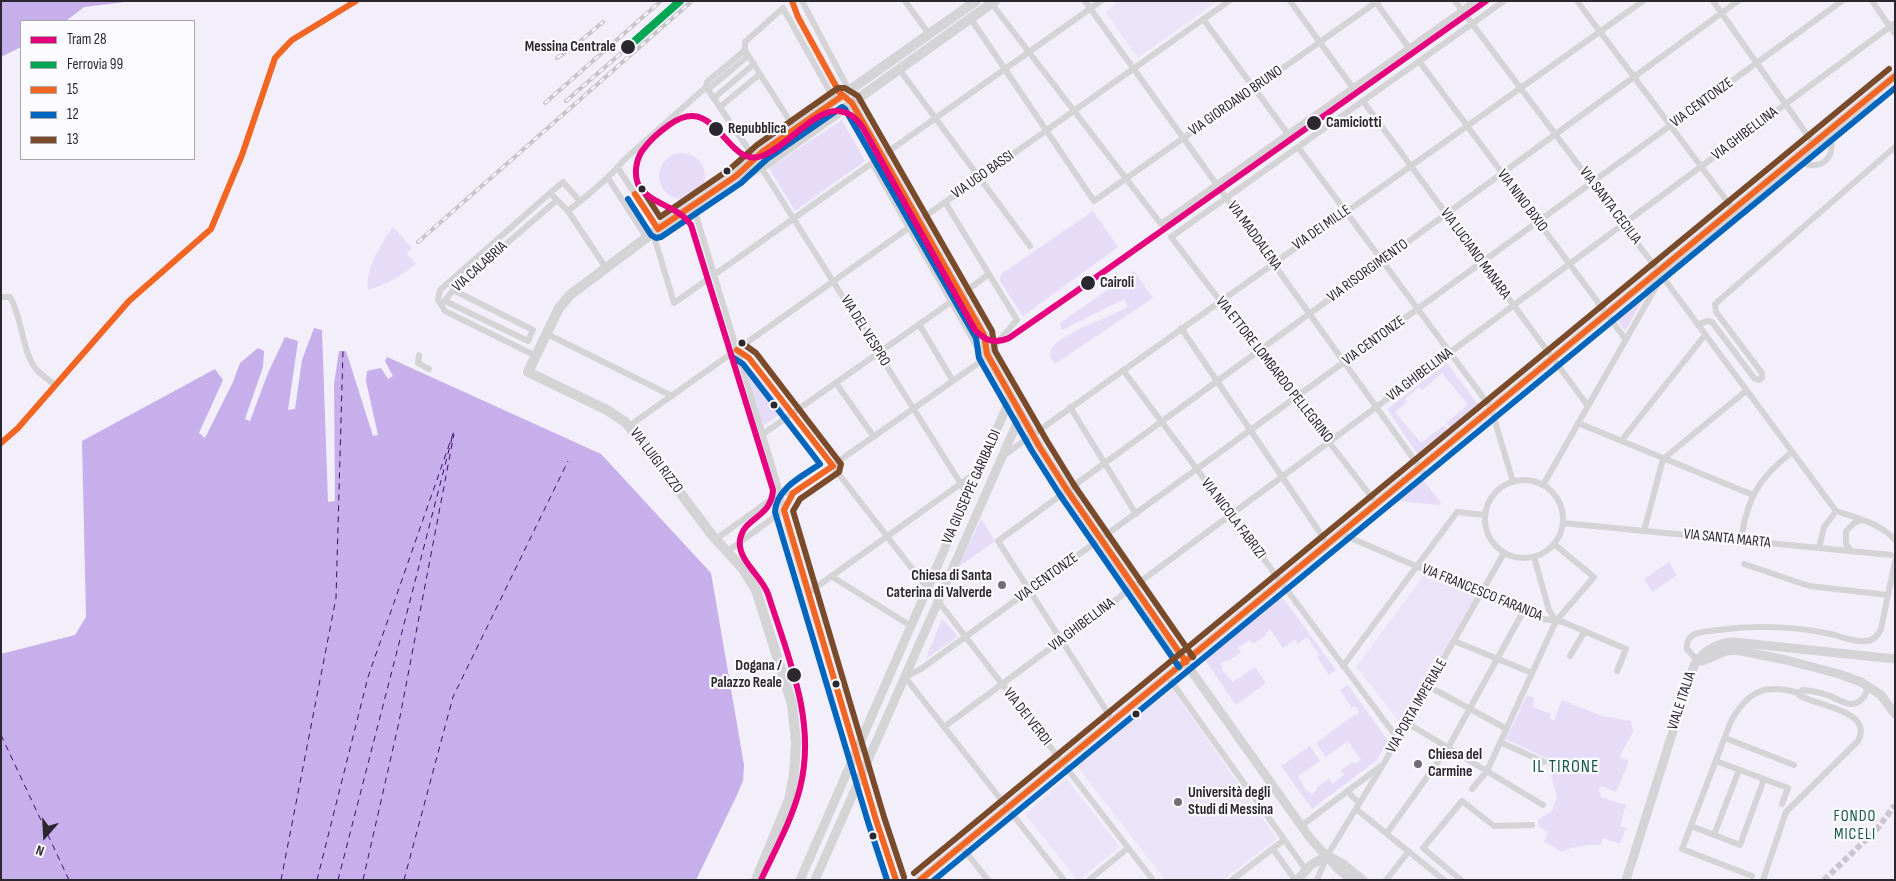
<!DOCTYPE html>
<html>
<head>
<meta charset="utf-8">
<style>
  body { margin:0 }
  #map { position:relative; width:1896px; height:881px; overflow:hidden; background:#f2eefa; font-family:"Sofia Sans Condensed",sans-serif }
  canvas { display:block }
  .frame { position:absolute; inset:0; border:2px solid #2a272e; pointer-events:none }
  .legend { position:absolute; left:20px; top:20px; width:175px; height:140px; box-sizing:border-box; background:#fcfbff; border:1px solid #a8a6ab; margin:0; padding:6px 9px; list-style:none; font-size:15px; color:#2a272e }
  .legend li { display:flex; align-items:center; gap:10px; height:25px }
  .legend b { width:25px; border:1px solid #a8a6ab }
  .north { position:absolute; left:20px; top:811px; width:50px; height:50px; -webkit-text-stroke:4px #fcfbff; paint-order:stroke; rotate:199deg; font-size:14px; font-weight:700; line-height:20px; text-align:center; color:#2a272e }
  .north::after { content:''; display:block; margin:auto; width:18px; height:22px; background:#2a272e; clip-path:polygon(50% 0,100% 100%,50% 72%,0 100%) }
</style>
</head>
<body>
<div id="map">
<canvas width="1896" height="881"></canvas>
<div class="frame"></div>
<ul class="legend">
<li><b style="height:6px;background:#e5007d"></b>Tram 28</li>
<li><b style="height:6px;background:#00a651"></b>Ferrovia 99</li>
<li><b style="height:6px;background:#f26522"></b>15</li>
<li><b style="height:6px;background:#0065bd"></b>12</li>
<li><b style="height:6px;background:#7a4b2a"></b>13</li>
</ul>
<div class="north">N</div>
</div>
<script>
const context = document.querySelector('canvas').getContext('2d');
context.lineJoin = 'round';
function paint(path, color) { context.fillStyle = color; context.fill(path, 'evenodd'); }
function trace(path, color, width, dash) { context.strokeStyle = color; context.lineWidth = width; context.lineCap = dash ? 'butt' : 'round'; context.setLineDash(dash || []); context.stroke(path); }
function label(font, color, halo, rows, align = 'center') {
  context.font = font + ' "Sofia Sans Condensed",sans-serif'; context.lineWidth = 4.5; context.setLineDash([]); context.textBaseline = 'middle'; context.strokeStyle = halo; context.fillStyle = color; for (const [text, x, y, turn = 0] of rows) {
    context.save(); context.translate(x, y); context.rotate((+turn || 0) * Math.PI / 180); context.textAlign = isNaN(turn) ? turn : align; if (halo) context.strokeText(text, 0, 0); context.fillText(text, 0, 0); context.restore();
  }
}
paint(new Path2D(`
  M1119,1H1218L1138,58L1105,12Z
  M1424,575L1476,597L1403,726L1356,667Z
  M1172,689L1277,839L1223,880H1165L1076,765Z
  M1066,778L1120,847L1079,880H1077L1025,814Z`), '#ebe4f8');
paint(new Path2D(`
  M842,120L865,161L795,211L769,168Z
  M659 176a23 23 0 1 1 46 0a23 23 0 1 1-46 0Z
  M1093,211L1118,247L1023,316L1000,281L1001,274Z
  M393,227L412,248L406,253L416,264C401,276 388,284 368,290C366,265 380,247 393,227Z
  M1134,271L1153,298L1055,364C1052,360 1049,356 1051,350C1055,336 1114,315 1128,307L1124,299L1062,330L1060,323Z
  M1644,294H1646L1645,296L1625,331L1615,317Z
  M1447,363L1479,406L1454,427H1450L1446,423L1468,405L1442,373L1422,390L1419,387L1405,399L1407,402L1395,412L1421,443L1444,425L1447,431L1418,455L1387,409Z
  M750,371L755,372L785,411L763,426L748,375Z
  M1423,480L1441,503L1440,505L1399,501L1398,500Z
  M981,519L995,541L958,567Z
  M1669,562L1677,575L1652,592L1644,579Z
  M1282,597L1336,670L1329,675L1317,657L1320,655L1307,637L1298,644L1295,640L1283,648L1270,629L1265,633L1266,635L1253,644L1250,640L1238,648L1241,652L1228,661L1227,660L1220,664L1223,667L1221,669L1233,682L1255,667L1266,683L1236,705L1205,660Z
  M943,620L957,635L956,638L927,658H926L941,621Z
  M1348,685L1388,741L1376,761L1312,809L1281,766L1310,746L1320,761L1298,776L1307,792L1308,791L1311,794L1317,790L1316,788L1329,779L1332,784L1344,775L1341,770L1353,762L1355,764L1361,760L1348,741L1326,757L1316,743L1351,717L1358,714L1359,712L1355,706L1352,708L1340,690Z
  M1527,695L1534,698L1533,707L1551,714L1549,718L1554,720L1562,700L1602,716L1631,721L1633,732L1619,757L1629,761L1616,792L1601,786L1599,789L1601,797L1626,805L1620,826L1628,829V830H1625L1620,844L1603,838L1601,845C1587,844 1574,846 1562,852L1544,841L1548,833L1538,826V820L1552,811L1557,797L1546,758L1506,739Z`), '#e6dcf8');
paint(new Path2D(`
  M1,1H134L84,7L66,21H21V47L1,57Z
  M314,328L322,330L328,502L335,501L334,384L339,351H346L373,436L378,435L366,381L367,371L381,368L388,379L393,376L385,361L387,357L601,454L711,573L744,765L743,781L736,797L696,880H1V654L75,635L86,617L82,441L215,369L223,380L199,433L205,438L233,382L240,363L258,348L264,351L263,367L245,419L250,421L268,373L285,337L298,341L288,410L295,409L302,360Z`), '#c6afeb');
trace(new Path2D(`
  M1,735L69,880
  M281,880L336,598L343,350
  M317,880L368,677L455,428
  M338,880L452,438
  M363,880L399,722L454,434
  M404,880L453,697L568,461`), '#400c6d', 1, [6, 5]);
trace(new Path2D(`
  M1824,880L1877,829L1895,805`), '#cac6d1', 6, [6, 3]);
trace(new Path2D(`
  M792,1L798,17L843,97
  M802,1L850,92
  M905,1L929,34
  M1085,1L1423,472
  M1290,1L1353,88
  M1375,1L1409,48
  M1455,1L1662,276L1836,511C1857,518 1880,523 1895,540
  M1577,1L1733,209
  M1713,1L1813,143
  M1872,1L1895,34
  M992,4L1161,224L1475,1
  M971,19L1094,201L1378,1
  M1203,19L1288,134
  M745,50V42L783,8L835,101
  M746,52L795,129
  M1419,61L1626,340
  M899,69L1030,246
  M706,87L764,172L968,495
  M706,87L707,82L745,50
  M714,98L754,64
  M1363,101L1588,406
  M720,107L760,74
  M1298,147L1491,408L1513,482
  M882,156L1101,1
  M1801,162C1819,172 1837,158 1830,138
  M618,168L658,229
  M608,178L646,237
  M550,193L563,182L580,201
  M693,205L778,485L788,529L876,820L896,880
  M568,211C588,195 608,179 624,160L706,87H711L748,56
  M653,233L674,303L708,279
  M714,275L872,163L976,345L987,354
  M961,295L989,274
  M1,297H10C23,319 21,349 36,369C41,375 49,380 55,385
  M445,301L528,341L533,330L453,290
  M444,302L453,290L557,200
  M919,324L953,381
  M1698,325L1707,321L1712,322L1754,378L1759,380L1762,378V373L1716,312L1715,304L1895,147
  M1181,328L1327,543
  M547,334L672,396
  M737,350L749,358L927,588
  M419,355L418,363L429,369
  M536,356L445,311L438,300L440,290L550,193L568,211L606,268
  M1123,370L1398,739
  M836,383L874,437
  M1070,407L1136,514
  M1578,423L1753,495
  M629,426L1229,1
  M763,434L951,302
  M1621,441L1705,335
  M1,443L18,428L129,301L211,229L242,155L275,58L284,47L292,40L356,1
  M1003,456L1643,1
  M1485 519a39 39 0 1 1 78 0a39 39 0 1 1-78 0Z
  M1543,485L1661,278
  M1376,503L1171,237L1504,1
  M1563,523L1891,555
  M1644,531L1663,459L1746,391
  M1339,533L1537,618L1563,622L1626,649L1617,671
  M716,539L780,493H793
  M1741,541C1747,498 1758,479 1792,452
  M1819,548L1824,527L1836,511
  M728,551L784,510L793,493L980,362L1017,320L945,202
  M1851,551L1846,544V531L1854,523L1862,520
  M1534,557L1549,610L1556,621
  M1744,564L1809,586L1888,595
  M831,576L911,626
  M808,593L977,472
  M938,601L1153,880
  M1454,641L1532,673
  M1570,656L1585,631
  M1697,660L1687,649C1686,642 1689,637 1695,634C1702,631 1711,631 1718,630C1754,625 1790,626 1826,633C1839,635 1853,643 1867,641C1874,640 1878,636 1881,629L1895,561
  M1343,666L1457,512L1485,515
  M1168,677L1306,870
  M1428,686L1507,729
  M1113,721L998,541L1738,1
  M1407,723L1543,805
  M944,727L1895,23
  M1725,738L1794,765
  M1500,742L1544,762
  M1716,761L1788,788L1782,804
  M1472,789L1487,771L1556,621L1594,577L1554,544
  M1347,791L1359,803
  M1356,809L1444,880
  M1301,826L1381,766
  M1691,826L1740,845L1764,779
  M1387,833L1448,748L1523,612
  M1714,835L1739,770
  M961,846L988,880
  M1273,849L1295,880
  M1752,876L1682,849L1731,721C1748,691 1765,683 1799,693
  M1064,880L905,677L921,669L1842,1
  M1089,880L1128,848
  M1232,880L1284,840
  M1317,880L1327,856L1384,763L1504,553
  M1386,880L1409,851
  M1461,880L1423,848L1462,801L1494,826L1532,825
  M1763,880L1786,812L1858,741C1875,710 1812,705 1799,695V693L1803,690C1811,691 1819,692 1827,695C1838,698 1850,710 1861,700C1866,696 1867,692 1867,686`), '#d4d3d6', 6);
trace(new Path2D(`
  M852,103L984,335L987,354L1039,446L1067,490L1175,648L1310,838L1338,869L1352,880
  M1648,287L1872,103
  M1702,661L1726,651L1736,650L1786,660L1839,674L1861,682L1881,695L1895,714
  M1330,857L1342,863L1363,880
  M800,880L1011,397
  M815,880L1021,414
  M920,880L1895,76
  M1297,880L1312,864L1327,856
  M1626,880L1693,668C1699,653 1718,642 1734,642L1895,659`), '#d4d3d6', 9);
trace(new Path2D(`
  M736,176L749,173L769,162L995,1
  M756,880L789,800L794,775L796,742L792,704L756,590L743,569L711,534L643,443L625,422L607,410L528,372L559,308L570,295L658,229L736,176L744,167L762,152L976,1`), '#d4d3d6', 10);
trace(new Path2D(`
  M676,210L685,211L697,206L768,157`), '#c7c5c9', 1);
const rail = new Path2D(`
  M557,58L578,43L603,22
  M566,101L627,48
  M545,103L661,1
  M418,242L692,1`);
trace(rail, '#c7c5c9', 4);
trace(rail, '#fcfbff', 2, [5.5]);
trace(new Path2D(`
  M792,1L798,17L839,92L852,103L984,335L987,354L1039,446L1067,490L1186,662
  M635,194L658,229L736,176L762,152L842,96
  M737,350L749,358L833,466L793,493L784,510L876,820L896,880
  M1,443L18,428L129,301L211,229L242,155L275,58L292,40L356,1
  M920,880L1895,76`), '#f26522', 6);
trace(new Path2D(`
  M628,199L651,235L656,238L661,237L741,183L767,159L842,107L845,109L976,338L979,358L1032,451L1060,495L1179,667
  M732,357L743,364L820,464C803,476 776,488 775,512L868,822L887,880
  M934,880L1895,88`), '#0065bd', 6);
trace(new Path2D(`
  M642,189L660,217L730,169L757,145L838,88H845L858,96L992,331L995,351L1047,441L1074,485L1193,657
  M742,343L756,353L841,464L839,472L800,499L793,511L884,817L904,877
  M914,873L1889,69`), '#7a4b2a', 6);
trace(new Path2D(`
  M627,48L680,1`), '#00a651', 8);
trace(new Path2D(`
  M761,880C775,850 792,820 800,788C817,721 788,657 768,594C762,576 737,560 740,540C744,516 771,519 773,490L691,225C678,205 649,205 638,184C634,174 636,160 642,151C649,141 659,132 669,125C717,90 725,169 762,156C794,145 832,81 863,128L975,330C985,341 995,344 1009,338L1071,295L1486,1`), '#e5007d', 6);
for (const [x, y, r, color] of [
  [628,47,8,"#2a272e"],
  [1314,123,8,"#2a272e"],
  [716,129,8,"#2a272e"],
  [727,171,4.5,"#2a272e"],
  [642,189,4.5,"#2a272e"],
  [1088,283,8,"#2a272e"],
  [742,343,4.5,"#2a272e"],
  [774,405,4.5,"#2a272e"],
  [1002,585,5,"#706d75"],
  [794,675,8,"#2a272e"],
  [836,684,4.5,"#2a272e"],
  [1136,714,4.5,"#2a272e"],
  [1418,764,5,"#706d75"],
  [1178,802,5,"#706d75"],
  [873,836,4.5,"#2a272e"]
]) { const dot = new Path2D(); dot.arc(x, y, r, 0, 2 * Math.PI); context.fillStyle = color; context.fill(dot); trace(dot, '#fcfbff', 2); }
label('bold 15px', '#2a272e', '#fcfbff', [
  ["Messina Centrale",616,47,"right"],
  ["Camiciotti",1326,123],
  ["Repubblica",728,129],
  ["Cairoli",1100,283],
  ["Dogana /",782,666,"right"],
  ["Palazzo Reale",782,683,"right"]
], 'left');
label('15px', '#2a272e', '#fcfbff', [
  ["VIA GIORDANO BRUNO",1236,101,-35],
  ["VIA CENTONZE",1702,103,-36],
  ["VIA GHIBELLINA",1745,134,-37],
  ["VIA UGO BASSI",983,175,-35],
  ["VIA NINO BIXIO",1522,201,53],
  ["VIA SANTA CECILIA",1610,206,53],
  ["VIA DEI MILLE",1322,228,-35],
  ["VIA MADDALENA",1254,236,54],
  ["VIA LUCIANO MANARA",1475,254,54],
  ["VIA CALABRIA",480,267,-42],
  ["VIA RISORGIMENTO",1368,271,-36],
  ["VIA DEL VESPRO",865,331,58],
  ["VIA CENTONZE",1374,341,-36],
  ["VIA ETTORE LOMBARDO PELLEGRINO",1274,370,52],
  ["VIA GHIBELLINA",1420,375,-37],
  ["VIA LUIGI RIZZO",656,461,53],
  ["VIA GIUSEPPE GARIBALDI",972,487,-66],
  ["VIA NICOLA FABRIZI",1233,519,53],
  ["VIA SANTA MARTA",1727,539,6],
  ["VIA CENTONZE",1047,578,-36],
  ["VIA FRANCESCO FARANDA",1482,593,22],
  ["VIA GHIBELLINA",1082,625,-37],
  ["VIALE ITALIA",1682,701,-72],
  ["VIA PORTA IMPERIALE",1417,706,-60],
  ["VIA DEI VERDI",1027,717,52]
]);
label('bold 15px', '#2a272e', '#fcfbff', [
  ["Chiesa di Santa",992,576,"right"],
  ["Caterina di Valverde",992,593,"right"],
  ["Chiesa del",1428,755],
  ["Carmine",1428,772],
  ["Università degli",1188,793],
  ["Studi di Messina",1188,810]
], 'left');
context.letterSpacing = '1px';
label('16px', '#13583f', '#fcfbff', [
  ["FONDO",1855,817],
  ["MICELI",1855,835]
]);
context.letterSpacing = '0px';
context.letterSpacing = '1px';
label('18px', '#13583f', '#fcfbff', [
  ["IL TIRONE",1566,767]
]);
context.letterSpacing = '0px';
</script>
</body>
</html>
